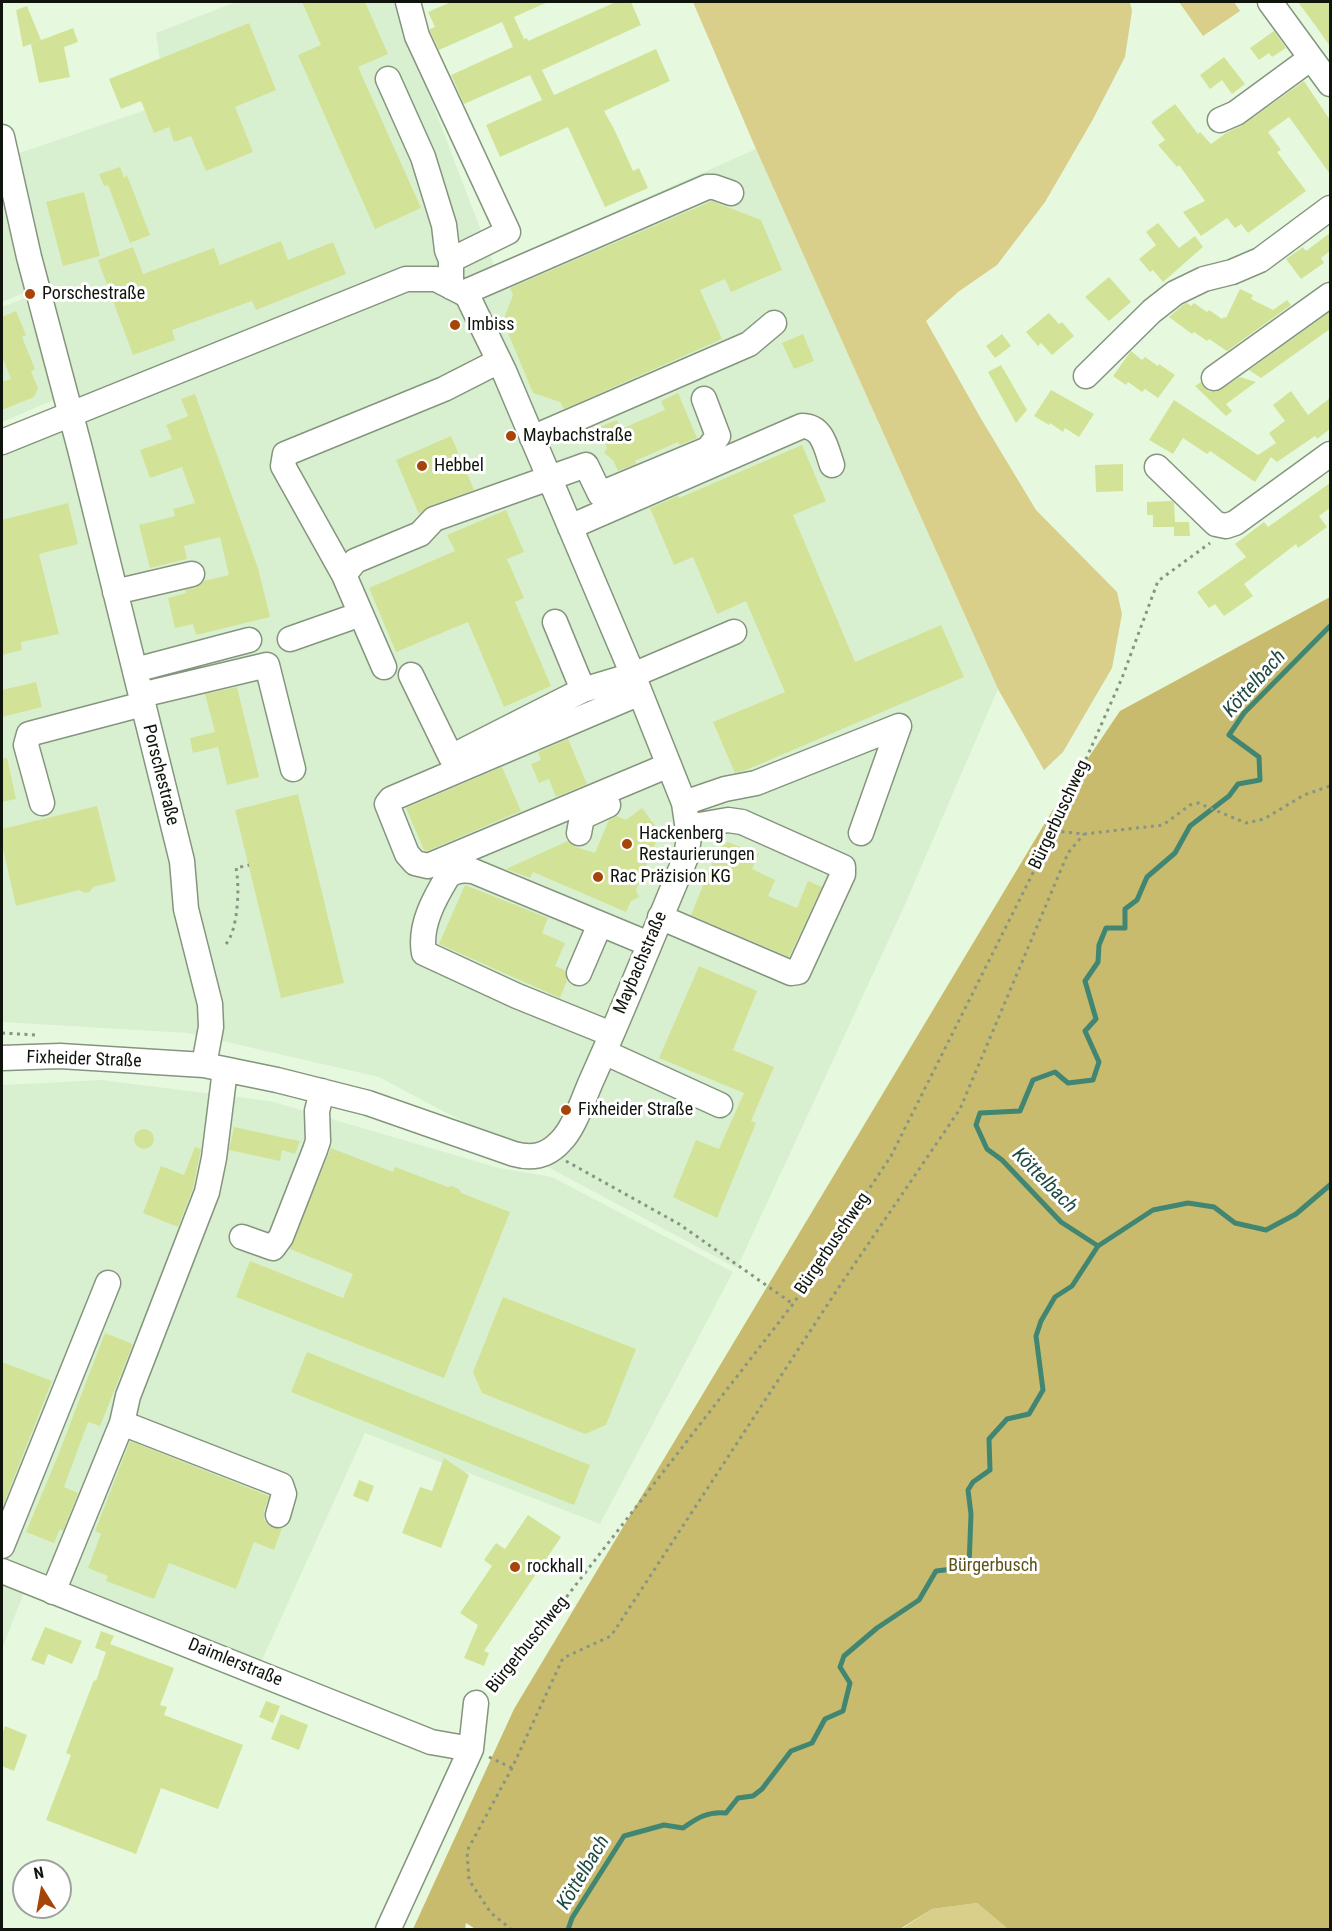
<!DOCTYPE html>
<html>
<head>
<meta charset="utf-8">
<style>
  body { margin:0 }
  #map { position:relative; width:1332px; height:1931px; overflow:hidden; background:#e6f9df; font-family:"Roboto Condensed",sans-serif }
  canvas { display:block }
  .frame { position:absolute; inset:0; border:3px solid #0f150d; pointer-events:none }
  .north { position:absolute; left:12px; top:1859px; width:60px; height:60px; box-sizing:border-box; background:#fff; border:2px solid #9fa19e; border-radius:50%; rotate:349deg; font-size:16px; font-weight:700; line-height:24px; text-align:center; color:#0f150d }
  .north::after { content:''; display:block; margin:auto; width:21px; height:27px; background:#a74407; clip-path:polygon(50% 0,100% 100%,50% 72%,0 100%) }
</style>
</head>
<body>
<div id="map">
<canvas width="1332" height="1931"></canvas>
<div class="frame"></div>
<div class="north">N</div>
</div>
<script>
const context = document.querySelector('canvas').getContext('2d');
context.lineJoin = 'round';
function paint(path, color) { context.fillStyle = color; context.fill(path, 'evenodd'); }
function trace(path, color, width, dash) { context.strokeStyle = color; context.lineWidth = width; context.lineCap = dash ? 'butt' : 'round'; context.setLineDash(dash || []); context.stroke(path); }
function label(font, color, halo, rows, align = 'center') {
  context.font = font + ' "Roboto Condensed",sans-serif'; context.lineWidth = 6; context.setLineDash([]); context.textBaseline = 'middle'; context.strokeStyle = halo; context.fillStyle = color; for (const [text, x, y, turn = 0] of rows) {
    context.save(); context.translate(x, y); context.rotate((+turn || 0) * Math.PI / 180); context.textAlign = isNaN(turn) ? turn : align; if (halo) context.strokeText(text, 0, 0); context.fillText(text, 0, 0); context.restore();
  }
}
paint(new Path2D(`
  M236,2H394L494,265L756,149L998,689L903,909L737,1268L379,1077L187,1033L2,1022V453L65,425L61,399L26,292L2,302V159L166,103L156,33Z
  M25,298L56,399L2,422V307Z
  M101,1080L270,1101L499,1168L552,1177L733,1272L600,1524L365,1433L253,1680L25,1590L2,1649V1085Z`), '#d9f0d0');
paint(new Path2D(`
  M693,2H1130L1132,11L1125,57L1092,121L1045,202L997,265L958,292L926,321L980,417L1036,510L1117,592L1122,614L1112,668L1063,752L1044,770L998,689L756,149Z
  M1179,2H1234L1240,11L1203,36Z
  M977,1903L1008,1929L900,1930L932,1909Z`), '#d9ce8a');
paint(new Path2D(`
  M1330,597V1929H1008L977,1903L932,1909L900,1929L477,1930L466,1923L465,1929H413L514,1709L1051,813L1120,711Z`), '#c8bb6e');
trace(new Path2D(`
  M1098,1246L1153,1210L1188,1203L1214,1207L1235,1223L1266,1230L1296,1214L1330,1185
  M568,1930L572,1918L624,1836L664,1825L683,1828C697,1818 708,1811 726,1813L738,1798L753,1796L762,1789L791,1751L812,1743L825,1719L843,1711L850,1683L840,1667L844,1656L877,1628L919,1600L936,1571L969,1567L971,1514L968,1490L973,1482L990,1470L989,1439L1007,1419L1029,1414L1043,1390L1036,1336L1041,1321L1055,1297L1072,1286L1098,1246L1061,1222L1002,1160L987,1149L976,1125L980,1113L1020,1111L1033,1080L1055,1072L1068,1083L1093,1080L1099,1062L1085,1031L1096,1019L1085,981L1098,962L1099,945L1106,928H1125V909L1137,900L1147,877L1175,853L1190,826L1229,796L1238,784L1260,780L1259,757L1229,735L1244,713L1330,626`), '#418672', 5);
paint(new Path2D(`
  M302,2H365L388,54L358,67L421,208L375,229L298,55L321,45Z
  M451,2H548L514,17L524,39L527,38L528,41L616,2H631L641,25L542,70L554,95L656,49L670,81L604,111L615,131L633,171L639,168L648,188L605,207L568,127L500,157L486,125L542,100L530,75L464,104L451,75L513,47L502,22L439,50L430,31V29L435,27L428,12Z
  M1298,2H1330V46L1315,25Z
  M27,6L41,40L23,47L16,10Z
  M249,23L276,90L235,107L253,152L206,171L191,136L174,142L169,127L154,133L141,101L121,109L109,79Z
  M73,28L78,42L64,47L70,77L39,83L31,44Z
  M1274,31L1286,48L1272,57L1269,53L1259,60L1250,48Z
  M1224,57L1245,84L1232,94L1222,80L1210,89L1200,75Z
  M1304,81L1330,120V174L1289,117L1268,132L1281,150L1277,152L1306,191L1248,233L1241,224L1235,228L1227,218L1201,236L1183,212L1205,201L1203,198L1179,165L1177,167L1158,145L1165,140L1151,122L1175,104L1198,134L1200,132L1211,144L1226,133L1244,124Z
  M120,167L124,178L127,175L150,235L130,243L108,185L104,186L99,174Z
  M84,192L100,256L63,266L46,202Z
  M712,201L761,220L782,270L731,292L725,279L700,290L722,339L564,409L560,402L533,393L503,321L513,295L510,288Z
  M1158,223L1179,248L1195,236L1203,247L1163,282L1153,270L1150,272L1139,259L1156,245L1146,232Z
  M1330,233V251L1321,258L1324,263L1301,279L1286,259L1303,247L1306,251Z
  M281,241L288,260L333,242L346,274L256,310L252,301L172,330L175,340L133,355L98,260L133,247L143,274L214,248L220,265Z
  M1109,277L1131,302L1109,321L1085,297Z
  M1240,289L1253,295L1251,299L1273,310L1287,300L1291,305L1227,351L1209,339L1207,341L1194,332L1192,334L1169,317L1183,305L1187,303L1191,306L1194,303L1207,312L1209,310L1222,319L1224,317L1226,318Z
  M16,311L26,335L22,337L35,369L31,371L38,388L34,397L2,410V382L11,379L2,356V317Z
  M1330,312V329L1261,378L1249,370Z
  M1049,313L1059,324L1062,322L1074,336L1052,355L1041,343L1038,346L1026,332Z
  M803,334L814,361L794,369L782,343Z
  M1002,334L1011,346L995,358L986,346Z
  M1131,351L1142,360L1145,357L1158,366L1159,364L1175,375L1158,398L1145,389L1142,392L1128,382L1126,385L1113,376Z
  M1001,365L1027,410L1016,423L988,372Z
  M1240,377L1256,382L1226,404L1232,411L1226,416L1195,386L1201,382L1208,391L1216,392Z
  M1051,390L1094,414L1079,437L1065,428L1063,432L1050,423L1049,425L1034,416Z
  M1291,391L1308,415L1330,398V429L1317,439L1315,436L1277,462L1271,457L1255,482L1210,451L1207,454L1183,438L1173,454L1149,440L1174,400L1258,455L1276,443L1269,433L1285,421L1273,405Z
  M678,393L697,438L680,445L678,442L635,461L636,464L618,471L613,460L604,453L607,448L599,427L617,420L621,429L665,410L661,401Z
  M195,394L258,568L270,617L196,635L193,624L175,628L168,598L186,593L185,590L196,588L204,581L229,575L220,537L184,546L187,559L150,568L139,525L175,516L173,509L195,503L182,467L150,478L140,450L172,439L166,425L188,416L181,399Z
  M451,436L474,490L429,506L419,514L396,460Z
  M802,445L826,501L793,515L855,662L941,625L964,677L746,770L735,773L713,722L785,692L746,601L717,614L693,557L674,565L650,508L678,496L679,498Z
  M1123,464V491L1096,492L1095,465Z
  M1330,483V508L1319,516L1327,527L1298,548L1296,544L1244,584L1253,596L1224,616L1215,604L1209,608L1197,592L1246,557L1235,544L1264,522L1268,527Z
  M1172,501L1174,503L1175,522H1189L1190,536H1174V527H1153V515H1147V502Z
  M68,503L78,544L39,554L59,634L21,642L22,650L2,655V520Z
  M506,510L524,552L507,559L524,598L515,602L551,686L504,707L468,622L396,652L369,588L455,551L447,535Z
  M36,682L42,707L2,717V690Z
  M237,687L259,777L227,785L218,747L193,753L190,738L215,732L205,694Z
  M568,739L587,784L556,797L549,779L539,783L531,764L541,760L538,752Z
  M7,758L16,799L2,802V759Z
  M502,767L521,811L427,851L424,850L406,808Z
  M298,794L344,983L281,998L235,810Z
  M97,806L116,881L93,887L90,892L85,893L79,890L16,906L2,844V829Z
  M642,808L660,832L636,890L639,897L631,901L626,912L533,872L530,878L506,869L568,841L576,847L595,853L609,820L617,816L626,820Z
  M728,842L759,854L752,869L775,880L768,896L797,908L808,881L822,887L789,957L691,915L718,849Z
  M465,885L548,918L542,933L565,943L555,966L565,970L567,981L560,998L439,944Z
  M699,966L757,991L733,1050L774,1067L751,1121L756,1123L717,1218L673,1197L696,1140L719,1149L744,1093L659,1058Z
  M234,1127L285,1138L300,1141L295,1154L282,1150L280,1161L229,1150Z
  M134 1139a10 10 0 1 1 20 0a10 10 0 1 1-20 0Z
  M195,1147L201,1149L193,1188L178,1227L143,1213L161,1166L184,1175Z
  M331,1148L393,1172L395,1167L448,1187L452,1186L459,1189L461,1193L510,1212L444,1378L236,1297L250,1261L343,1298L353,1274L290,1249Z
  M503,1297L636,1349L606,1425L585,1434L482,1393L473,1372Z
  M105,1333L133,1344L100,1426L88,1422L64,1487L78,1493L63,1531L60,1529L54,1543L26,1532L57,1458Z
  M307,1352L590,1465L574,1505L291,1392Z
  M2,1362L52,1381L2,1508Z
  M130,1441L269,1496L264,1511V1519L268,1525L274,1528H282L274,1550L254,1542L236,1589L169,1563L154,1599L106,1581L108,1576L88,1568L101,1534L95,1531Z
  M444,1458L469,1475L441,1548L402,1533L420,1487L432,1491Z
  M359,1480L374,1486L368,1502L353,1496Z
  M528,1515L561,1537L484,1651L489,1653L484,1666L464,1658L478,1625L460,1613L492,1566L484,1560L496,1543L505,1549Z
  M45,1627L82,1641L72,1664L48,1654L44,1665L31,1660Z
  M101,1631L114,1636L110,1644L174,1668L160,1705L167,1707L164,1715L243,1745L218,1809L161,1788L136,1854L46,1820L71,1755L66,1753L94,1680L96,1681L106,1652L95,1648Z
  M266,1701L280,1706L273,1723L259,1717Z
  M281,1714L308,1725L299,1750L271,1739Z
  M5,1726L27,1735L14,1771L2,1766V1734Z`), '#d2e397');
const minor = new Path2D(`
  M408,2L417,36L508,232L451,260V287
  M1270,2L1330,84
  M388,79L423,157L444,225L447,250L451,260
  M1220,120L1236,113L1311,58
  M2,137L29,257L80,449L182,861L186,909L210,1004L211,1027L204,1065
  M463,293L707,187H714L731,193
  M1086,376L1152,311L1175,293L1204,279L1232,272L1260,260L1330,208
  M1214,378L1330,295
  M532,438L749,344L774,323
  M2,442L406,279H436L467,295L504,371L633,675L684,803L689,837L686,857C655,930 626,1004 593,1077C584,1096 575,1128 560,1142C547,1156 532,1159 514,1154L368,1103L277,1080L204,1065L60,1056L2,1058
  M1157,467L1216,524L1226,526L1235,523L1330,454
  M570,527L802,426C823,426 826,448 832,465
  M344,575L283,466L285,454L444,389L499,361
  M115,592L192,574
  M555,622L583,690
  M290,639L361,614
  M384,667L344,575L355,561L420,534L434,519L586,465L600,494L708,449L718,436L704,399
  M135,670L249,640
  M411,675L451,757L583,690L633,675L734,632
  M640,693L391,799L387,804L407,854L415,863L428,866L669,765
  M141,695L267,665L293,769
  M42,803L26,745L29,734L143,704
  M684,803L725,789L756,783L899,726L861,833
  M579,833L582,817L608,805
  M660,917L791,973L798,972L843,874V867L742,822L728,820L688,827
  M579,973L600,924
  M611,1034L517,996L424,953C419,926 434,899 448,876C456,870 463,870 473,871L649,944
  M604,1052L720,1105
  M242,1237L273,1248L281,1237L315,1150L318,1141L317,1111L322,1091
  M122,1423L281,1485L284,1494L278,1515
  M2,1546L108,1283
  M2,1571L431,1742L471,1749
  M53,1592L122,1423L128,1396L207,1192L214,1158L225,1070
  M388,1930L471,1749L476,1703`);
trace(minor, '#84957e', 27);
trace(new Path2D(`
  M1054,831L1084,834L1163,825L1190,805L1198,803L1246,823L1264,819L1304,795L1330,786
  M226,944C238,930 240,887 236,868L249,865
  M2,1033L36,1035
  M566,1161L679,1224L793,1304
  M493,1692L793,1304L891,1156L1054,831L1122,678L1158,581L1210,543
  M489,1757L512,1768
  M512,1930L491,1913L469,1880L467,1851L512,1768L563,1658L611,1636L839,1287L960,1109L1068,853L1084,834`), '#889583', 3, [3, 4.5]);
trace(minor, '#fff', 24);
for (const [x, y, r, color] of [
  [30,294,6,"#a74407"],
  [455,325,6,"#a74407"],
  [511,436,6,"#a74407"],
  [422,466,6,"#a74407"],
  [627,844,6,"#a74407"],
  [598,877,6,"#a74407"],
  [566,1110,6,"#a74407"],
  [515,1567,6,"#a74407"]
]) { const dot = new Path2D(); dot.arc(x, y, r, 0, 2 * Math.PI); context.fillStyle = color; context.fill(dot); trace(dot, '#fff', 2); }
label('18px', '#0f150d', '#fff', [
  ["Porschestraße",42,294],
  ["Imbiss",467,325],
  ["Maybachstraße",523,436],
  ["Hebbel",434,466],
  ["Hackenberg",639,834],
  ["Restaurierungen",639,855],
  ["Rac Präzision KG",610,877],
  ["Fixheider Straße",578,1110],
  ["rockhall",527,1567]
], 'left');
label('18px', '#0f150d', '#fff', [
  ["Porschestraße",160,775,76],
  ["Bürgerbuschweg",1060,815,-65],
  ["Maybachstraße",641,963,-67],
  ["Fixheider Straße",84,1060,2],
  ["Bürgerbuschweg",833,1244,-56],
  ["Bürgerbuschweg",528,1645,-51],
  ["Daimlerstraße",235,1663,22]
]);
label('18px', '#5d5319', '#fff', [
  ["Bürgerbusch",993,1566]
]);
label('italic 20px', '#1f4a3f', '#fff', [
  ["Köttelbach",1255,684,-48],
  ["Köttelbach",1044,1181,45],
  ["Köttelbach",584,1873,-59]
]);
</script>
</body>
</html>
